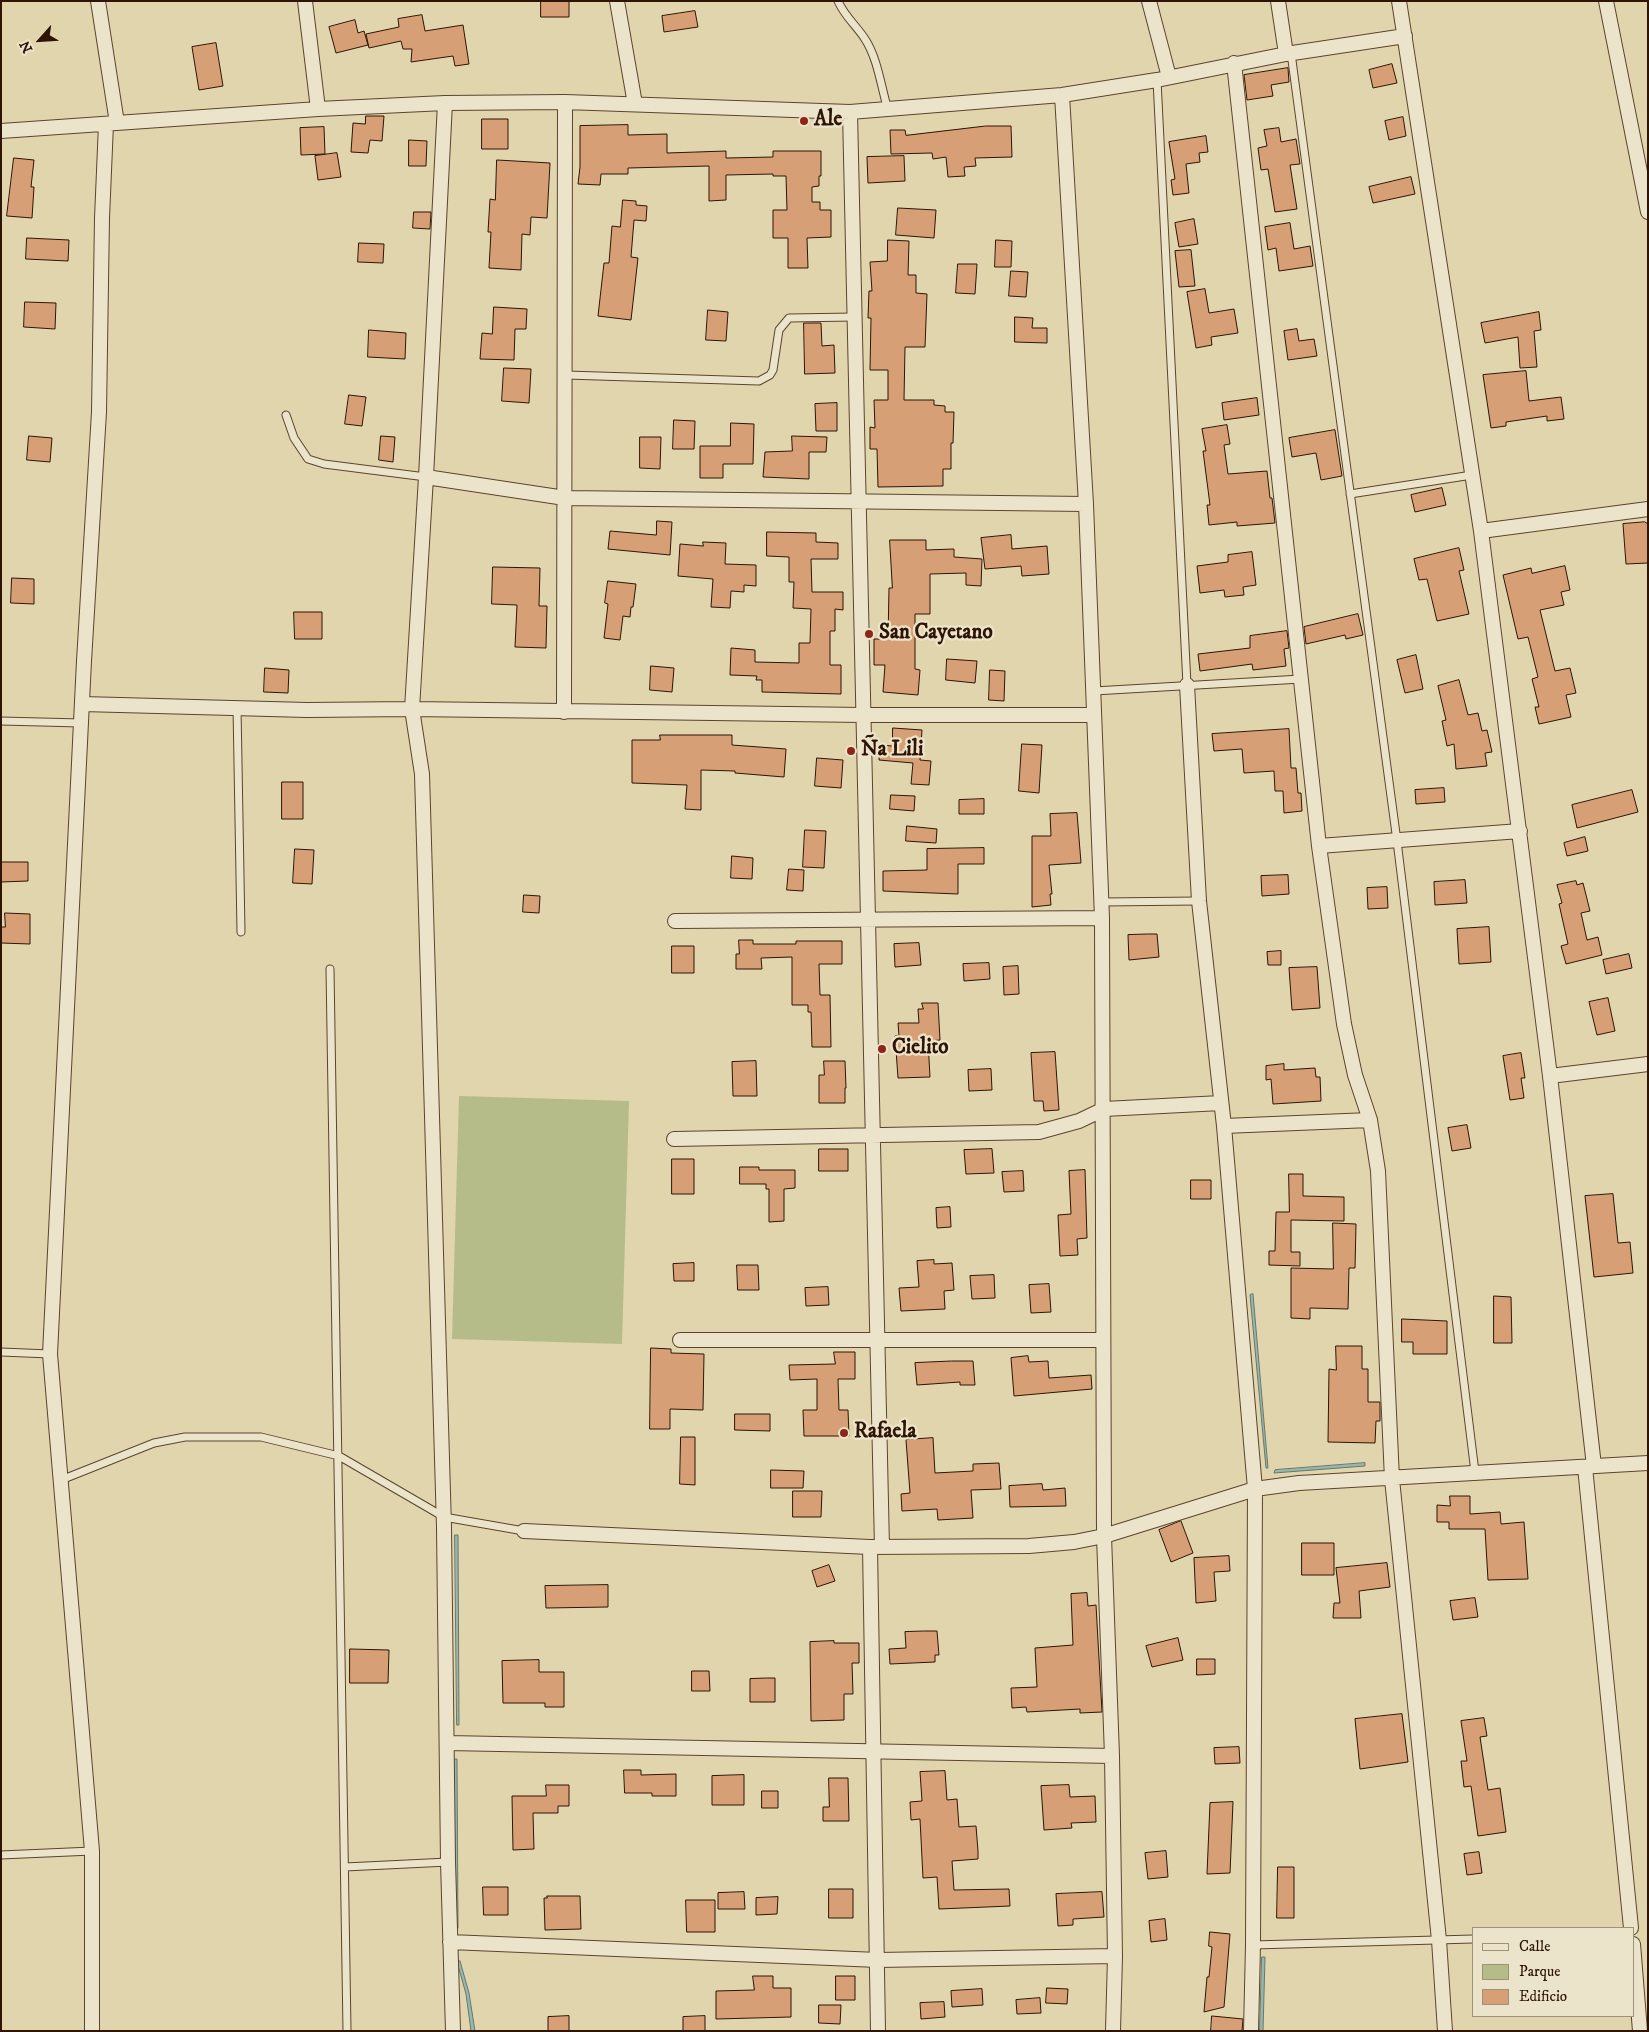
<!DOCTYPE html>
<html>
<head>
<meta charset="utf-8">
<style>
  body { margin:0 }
  #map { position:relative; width:1649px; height:2032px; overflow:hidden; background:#e1d5ae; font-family:"IM FELL DW Pica",serif }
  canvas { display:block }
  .frame { position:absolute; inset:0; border:2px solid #2e1404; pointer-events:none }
  .legend { position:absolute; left:1472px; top:1927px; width:162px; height:90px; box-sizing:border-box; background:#ece4ca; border:1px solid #a0917b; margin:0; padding:6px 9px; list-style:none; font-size:15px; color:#2e1404 }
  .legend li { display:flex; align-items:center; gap:10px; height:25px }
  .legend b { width:25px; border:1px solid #a0917b }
  .north { position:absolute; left:15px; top:15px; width:50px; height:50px; -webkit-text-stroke:4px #ece4ca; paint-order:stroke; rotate:244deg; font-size:14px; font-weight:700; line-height:20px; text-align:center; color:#2e1404 }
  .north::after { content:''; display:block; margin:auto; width:18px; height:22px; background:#2e1404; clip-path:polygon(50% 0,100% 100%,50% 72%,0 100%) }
</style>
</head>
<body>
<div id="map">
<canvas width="1649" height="2032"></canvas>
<div class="frame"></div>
<ul class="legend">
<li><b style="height:6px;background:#ece4ca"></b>Calle</li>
<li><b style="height:14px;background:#b6bc89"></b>Parque</li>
<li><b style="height:14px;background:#d79f76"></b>Edificio</li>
</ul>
<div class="north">N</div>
</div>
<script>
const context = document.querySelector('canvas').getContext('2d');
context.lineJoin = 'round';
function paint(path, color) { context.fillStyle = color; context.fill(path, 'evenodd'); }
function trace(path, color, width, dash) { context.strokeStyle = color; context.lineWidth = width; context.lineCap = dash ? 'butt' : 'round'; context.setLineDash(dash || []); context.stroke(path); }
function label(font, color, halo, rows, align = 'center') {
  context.font = font + ' "IM FELL DW Pica",serif'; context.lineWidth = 4.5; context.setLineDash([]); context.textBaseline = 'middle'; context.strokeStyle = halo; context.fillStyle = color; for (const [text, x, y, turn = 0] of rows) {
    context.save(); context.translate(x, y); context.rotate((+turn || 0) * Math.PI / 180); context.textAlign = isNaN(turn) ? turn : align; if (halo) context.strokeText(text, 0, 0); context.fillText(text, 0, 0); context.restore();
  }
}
paint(new Path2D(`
  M459,1096L629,1101L622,1344L452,1339Z`), '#b6bc89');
const water = new Path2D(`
  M1253,1294L1268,1468H1266L1250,1295Z
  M1365,1463V1466L1274,1473L1275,1470Z
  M455,1535H458L459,1725H457Z
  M454,1759H457L458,1928H456Z
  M1262,1957H1265L1263,2031H1260Z
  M460,1961L469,1993L475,2031H471L466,1994L457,1962Z`);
paint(water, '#94b8ae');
trace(water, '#6b766a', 1);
const building = new Path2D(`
  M541,1H569V17H541Z
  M695,11L698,27L664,32L662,16Z
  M422,15L425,31L463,25L469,64L455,66L453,56L411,62L412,49H403L401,41L369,48L366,34L399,27L398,19Z
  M355,20L358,33L364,31L368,45L336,53L329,27Z
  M216,43L223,86L199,90L192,47Z
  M1392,64L1397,83L1373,88L1369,70Z
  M1288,68L1289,82L1271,85L1273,96L1247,100L1244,75Z
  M366,116H384L382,141L370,140L368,153L351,152L353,123L365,124Z
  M1403,117L1406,136L1389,140L1385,121Z
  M482,119H508V149H482Z
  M628,125V135L667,134V153L726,151V158L773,157V151H821V176H819V186L812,187V202H820V210H831V237L807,238L808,268H788V238H773V210H787L786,176H773V174L726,175V200L709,201V166L628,168V174H601L600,185L578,184L580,167V126Z
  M986,126H1011L1012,157L975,158L976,166L964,167L965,176L948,177L946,157L933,159L932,153L891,154L890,130H905L906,135Z
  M324,127L325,154L301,155L300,128Z
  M1279,128L1281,142L1296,139L1300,164L1290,165L1297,209L1275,212L1268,169L1261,170L1258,148L1267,146L1264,130Z
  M1206,136L1208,152L1199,153L1200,162L1186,164L1189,193L1173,195L1171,180L1175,179L1169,142Z
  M409,140L427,141L426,166H409Z
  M337,153L341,177L318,180L315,156Z
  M904,156L905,181L868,183L867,157Z
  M14,158L34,160L31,187H34L32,218L7,216Z
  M497,160L550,163L547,218L531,217L530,235L522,234L521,270L489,268L491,232H488L490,199L495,200Z
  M1411,177L1415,194L1373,203L1369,187Z
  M623,200L636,201V205L647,206L646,221L634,220L631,257L638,258L631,320L598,316L604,263H609L612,226L620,227Z
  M898,208L936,210L934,238L896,235Z
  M414,212H431L430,229L413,228Z
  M1194,219L1198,244L1179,247L1175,223Z
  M1290,223L1294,249L1310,246L1313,266L1279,271L1276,248L1268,250L1265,227Z
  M27,238L69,240L68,261L26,259Z
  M888,240L909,241L908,275H916V293L927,294L925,347H905L904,400H934V405L945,406V412H954L953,443H951V469H943V486L878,487L877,449H870V427L875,428L874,400H888V370H870L871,318H868L869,291H872L870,262L887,261Z
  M996,240L1012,241L1011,267H995Z
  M359,243L384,244L383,263L358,262Z
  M1191,250L1195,286L1179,287L1175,251Z
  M958,264H977L975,294L956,293Z
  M1011,271L1028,272L1026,297L1009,296Z
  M1205,289L1209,313L1234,309L1238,333L1211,337L1212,345L1196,348L1187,292Z
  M25,302L56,303L55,329L24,327Z
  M494,307L527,309L526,329H515L514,360L480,359L482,333L492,334Z
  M708,310L728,312L726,341L706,340Z
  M1539,312L1541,330L1534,331L1537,367L1520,368L1518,337L1485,343L1481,323Z
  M1015,317L1033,318L1032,328H1047V343L1015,342Z
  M804,323H821L822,346L834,345L835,373L805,374Z
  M1297,329L1299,341L1314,339L1317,356L1288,360L1284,331Z
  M369,330L406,333L405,359L368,357Z
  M504,368L531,369L529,403L502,401Z
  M1526,371L1529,401L1561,397L1564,419L1547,421V416L1506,422V426L1491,428L1483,375Z
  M349,395L366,397L362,426L345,424Z
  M1257,398L1259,415L1224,420L1222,403Z
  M837,403V431H816L815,404Z
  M674,420L695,421L694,449H673Z
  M731,423L754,424L753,464H723V478H700V446H730Z
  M1227,425L1230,444L1224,445L1228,474L1267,471L1270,498H1272L1275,523L1237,526V522L1209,525L1207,505H1210L1203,451H1206L1202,429Z
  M1335,430L1342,476L1321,480L1316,453L1292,457L1289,438Z
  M29,436L52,438L50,462L27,460Z
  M381,436L395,437L393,462L379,460Z
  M792,436L827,437L826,452H809V479L763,477L765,452L792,451Z
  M640,437H661L660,469L640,468Z
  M1442,488L1446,505L1415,512L1411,495Z
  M657,521L672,522L670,555L608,549L610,531L656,535Z
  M1645,522L1648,524V563L1626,564L1623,524Z
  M767,532L816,533V542L838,543V559H811L812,592H843V610L835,609V631H830V665H841V694L762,692V680H756L757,676L730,675L731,648L755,650V662L799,663V643H810L811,609L793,608L794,582H789V557L767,556Z
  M1011,535L1012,549L1047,546L1049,574L1022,576L1021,566L985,569L981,538Z
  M890,540H926V550L954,549V557L982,559L981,586L966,585V573L930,574V614H915V669L920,670L918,695L883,692L885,665H874V639H888L889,588H892Z
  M703,542L726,543L725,564L756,565V586L744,585V592L731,591L730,608L711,607L713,579L678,576L680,544L703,546Z
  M1459,548L1464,570L1459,571L1469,614L1437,621L1427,579L1419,580L1414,559Z
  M1252,552L1256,585L1243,587L1244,595L1225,597L1224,590L1200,593L1197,566L1228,562V555Z
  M1565,566L1570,590L1561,592L1564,605L1540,610L1555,671L1570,668L1576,693L1566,695L1571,717L1539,724L1535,707H1539L1532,679L1538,677L1528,637L1518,639L1503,575L1531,568L1532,573Z
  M493,567L540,568L539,606H547L546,648L515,647L517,605L492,604Z
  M12,578L34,579V604L11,603Z
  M608,581L636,584L633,607H631L630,617L623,616L620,640L604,638L608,604L605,603Z
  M294,612H322V639H295Z
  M1358,614L1363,635L1346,639L1345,635L1306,644L1304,627Z
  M1287,631L1289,648L1284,649L1286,666L1253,670L1252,664L1200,671L1198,654L1250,648V636Z
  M1416,655L1423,689L1405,693L1397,660Z
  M947,659L977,661L975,683L946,680Z
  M651,666L674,668L672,692L650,690Z
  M265,668L289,670L288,693L264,692Z
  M990,670L1005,671L1004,701L989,700Z
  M1459,680L1468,715L1478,713L1482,731L1487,730L1492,752L1485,753L1487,766L1456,769L1454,744L1447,746L1442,721L1446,720L1438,686Z
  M893,728L922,730L920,760L931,761L929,785L911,784L913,763L879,760L880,745L892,746Z
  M1289,729L1291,768H1296L1298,793H1301L1302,811L1284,813L1283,791H1275L1274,771L1244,773L1242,749L1214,751L1212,734Z
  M660,735H732V745L786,749L784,777L735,773V771L701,770V810L685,809L687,785L632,783V740H660Z
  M1022,744L1042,745L1039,793L1019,791Z
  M817,758L843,760L841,788L815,786Z
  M282,782H303V819H282Z
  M1444,788L1445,802L1416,804L1415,790Z
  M1632,790L1638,812L1577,828L1572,805Z
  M891,795L915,796L914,811L890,809Z
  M984,799V814H959V800Z
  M1077,813L1081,863L1049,865L1052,894H1050L1051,905L1032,907V836H1051L1050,814Z
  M907,826L937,829L936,843L906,841Z
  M805,830L826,831L824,868L803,867Z
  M1585,837L1588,851L1567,856L1564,843Z
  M984,848V864H958V894L883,891V871L927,870V849Z
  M295,849L314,850L312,884L293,883Z
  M732,856L753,858L752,879L731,878Z
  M1,862H28V881L1,882Z
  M789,869L804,870L803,891L787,890Z
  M1288,875L1289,894L1262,896L1261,876Z
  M1465,880L1467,903L1435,905L1434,882Z
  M1576,881L1577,885L1583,883L1590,911L1581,913L1587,940L1598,937L1602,955L1566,964L1561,946L1568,944L1559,904L1562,903L1557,885Z
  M1387,887L1388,908L1368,909L1367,888Z
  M524,895L540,896L539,913L523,912Z
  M5,913L30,914V944L1,943V927H5Z
  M1489,927L1491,962L1459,964L1457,929Z
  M1148,934H1157L1159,957L1129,960L1128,935Z
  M739,940H753V944H796V941H842V964H819L820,995H830L831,1047H812L811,1012H808V1005H792V957L761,958L762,969H736V954H739Z
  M919,943L921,965L895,967L894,944Z
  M672,946H694V973H672Z
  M1281,951V965H1268L1267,952Z
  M1629,954L1632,968L1606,974L1603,960Z
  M989,963L990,979L964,981L963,964Z
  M1018,966L1019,994L1004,995L1003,967Z
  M1317,967L1320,1008L1292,1010L1289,968Z
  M1608,998L1615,1031L1597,1035L1589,1002Z
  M922,1003H938L940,1040L928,1041L930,1077L898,1078L895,1036H899L898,1023H919L918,1009H923Z
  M1055,1052L1059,1110L1044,1111L1043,1101H1034L1031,1053Z
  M1521,1053L1525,1078H1521L1524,1098L1510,1100L1503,1056Z
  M756,1061L757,1096H733L732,1062Z
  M824,1061H845L846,1088H845V1103H819V1075H824Z
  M1284,1064V1070L1315,1068L1316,1077H1320L1321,1101L1273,1104L1271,1079L1266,1080V1066Z
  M991,1069L992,1090L969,1091L968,1070Z
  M1467,1125L1471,1148L1452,1151L1448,1128Z
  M819,1149H848V1171H819Z
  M992,1149L994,1173L966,1174L964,1150Z
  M672,1159H694V1194H672Z
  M740,1167H759V1170H795V1188L784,1189V1221L769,1222V1189H766V1184H740Z
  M1085,1170L1087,1238L1077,1239L1078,1255L1060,1256L1058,1215L1071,1214L1069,1171Z
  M1023,1171L1024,1191L1004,1192L1002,1172Z
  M1289,1174H1303V1196L1344,1197V1221L1291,1220V1252H1300V1266L1269,1265V1251H1275L1276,1212H1289Z
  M1191,1180H1211V1199H1191Z
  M1613,1194L1618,1243L1630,1242L1633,1273L1594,1277L1585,1196Z
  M950,1207L951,1227L937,1228L936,1208Z
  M1333,1223L1356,1224L1355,1268H1349L1348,1309L1310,1308V1319L1291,1318V1268L1333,1269Z
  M934,1260V1264L952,1263L954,1290L944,1291L945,1309L901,1311L899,1288L919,1287L917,1261Z
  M694,1263V1281H674L673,1264Z
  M737,1265H758L759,1290H738Z
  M994,1275L995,1298L972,1299L970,1276Z
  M1049,1284L1051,1312L1031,1313L1029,1285Z
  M828,1287L829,1305L806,1306L805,1288Z
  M1494,1296L1511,1297L1512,1343H1494Z
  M1402,1319L1447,1321V1354H1413V1342H1402Z
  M1336,1346H1362V1369H1368V1402H1380V1421H1376L1375,1443L1328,1442L1329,1369L1336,1370Z
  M651,1348L671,1349V1353L704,1354L703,1410L670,1409V1429H650Z
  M834,1352H855V1379H838L839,1410H848L849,1436H804L803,1410H817V1379L790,1380L789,1365L835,1364Z
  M1028,1356L1029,1362L1048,1361L1049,1378L1091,1375L1092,1389L1014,1396L1011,1358Z
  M952,1361H973L975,1385H960V1382L917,1385L915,1363Z
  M735,1414H770V1431L735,1430Z
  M681,1437H695V1485L680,1484Z
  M933,1438L935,1473L973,1471V1464L999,1463L1001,1489L971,1490L973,1518L938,1520L937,1509L902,1511L901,1494L910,1493L906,1440Z
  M771,1470L804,1471L803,1488H771Z
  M1042,1484L1043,1490L1065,1488L1066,1506L1010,1507L1009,1486Z
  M793,1491H822L821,1517H793Z
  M1450,1496H1470V1514L1500,1512L1501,1524L1524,1522L1528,1579L1488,1580L1485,1529H1449V1522H1437V1505L1450,1506Z
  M1181,1521L1193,1553L1171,1562L1159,1530Z
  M1302,1543H1334V1575H1302Z
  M1229,1556L1230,1571L1214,1572L1216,1601L1196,1603L1194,1558Z
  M1387,1563L1390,1587L1359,1591L1361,1618H1333L1334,1603H1340L1336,1568Z
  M829,1565L835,1581L817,1587L812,1571Z
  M608,1585V1607L546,1608L545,1586Z
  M1087,1593L1088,1606L1096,1605L1102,1712L1080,1713V1709L1027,1712L1026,1707L1012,1708L1011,1688L1037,1687L1035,1648L1073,1645L1071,1594Z
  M1475,1598L1478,1617L1453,1620L1450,1601Z
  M924,1631H937L939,1655H935V1662L890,1664L889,1649L906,1648L905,1632Z
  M1178,1638L1183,1660L1152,1667L1146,1646Z
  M834,1641V1643H859V1663H852L853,1694H844V1720L811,1721L810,1642Z
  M350,1649L389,1650L388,1683H350Z
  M1197,1659H1215V1674L1197,1675Z
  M539,1660V1672H564V1707H545V1703H503L502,1661Z
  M692,1671H709L710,1691H692Z
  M767,1678H775V1702H750V1679Z
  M1402,1714L1408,1762L1360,1769L1355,1719Z
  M1484,1718L1487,1736L1480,1737L1488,1790L1500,1788L1506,1832L1478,1836L1471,1786L1464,1787L1461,1761H1467L1461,1721Z
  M1239,1747L1240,1763L1215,1764L1214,1748Z
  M624,1770H641V1775L676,1774V1796H652V1793H625Z
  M945,1771L947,1800L957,1799L959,1827L976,1826L978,1851V1859L952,1861L954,1890L1009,1889L1010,1906L939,1909L937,1877L923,1878L920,1819L911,1820L910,1802L922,1801L920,1772Z
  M744,1775V1805H712V1776Z
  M829,1778H848L849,1821H823V1807H829Z
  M546,1785H569V1806H558V1813H533L534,1849L513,1850L512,1796H546Z
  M1069,1785L1070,1797L1095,1796L1096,1822L1071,1823L1072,1828L1044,1830L1041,1786Z
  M762,1791H778V1808H762Z
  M1233,1802L1230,1873L1207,1874L1210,1803Z
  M1166,1851L1168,1877L1148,1879L1145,1853Z
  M1479,1852L1482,1873L1467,1875L1464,1854Z
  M1278,1867H1294V1918H1277Z
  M483,1887H508V1915H484Z
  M829,1889H853V1918H829Z
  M744,1892L745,1909H718V1893Z
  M1102,1892L1104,1917L1073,1919V1925L1058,1926L1056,1894Z
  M547,1896H580L581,1929L545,1930L544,1898H547Z
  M778,1897L777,1914L756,1915V1898Z
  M686,1900H715V1932H687Z
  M1165,1919L1167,1940L1151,1942L1149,1921Z
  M1210,1932L1230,1934L1224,2007L1204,2012L1207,1977H1209L1212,1947L1209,1946Z
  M753,1976H773V1988H791V2017L716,2019V1991L754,1990Z
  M836,1976H855V2000H836Z
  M1047,1988L1068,1989L1067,2004L1046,2003Z
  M982,1989L983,2005L952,2007L951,1991Z
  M1040,1998L1041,2013L1017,2014L1016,2000Z
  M944,2002L945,2017L921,2019L920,2003Z
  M819,2005H841L840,2024L819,2023Z
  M569,2016V2031H548V2017Z
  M705,2016V2031H683V2017Z
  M1212,2016L1243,2019L1242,2031H1211Z`);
paint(building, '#d79f76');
trace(building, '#2e1404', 1);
const lane = new Path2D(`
  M838,1C845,17 856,25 865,39C878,59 881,87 888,110
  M1291,53L1397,841L1475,1472
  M1157,80L1187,685
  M566,375L759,381L770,375L773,370L779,330L789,318L854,317
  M286,415L294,438L308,459L324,464L426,477
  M1350,494L1472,475
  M1094,691L1301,679
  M237,707L241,932
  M1,721L81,723
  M1102,902L1199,901
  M330,969L347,2031
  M1,1352L50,1354
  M61,1480L154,1443L185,1437H261L339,1456L444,1517L524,1531
  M1,1855L92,1851
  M345,1867L448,1862
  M1253,1945L1473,1939`);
const street = new Path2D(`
  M98,1L117,123
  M305,1L318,109
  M617,1L635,104
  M1149,1L1169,77
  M1278,1L1286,54
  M1399,1L1481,531L1550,1076L1594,1466
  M1606,1L1648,212
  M1234,63L1319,846L1344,1024L1355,1075L1370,1120L1378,1171L1392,1479L1439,1940L1445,2031
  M1062,95L1086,504L1102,918L1104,1536L1112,1756L1115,1956L1113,2031
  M445,103L426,477L412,709L422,774L444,1527L448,1862L453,2031
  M850,112L882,1547
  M1,131L318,109L445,103L565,102L850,112L1062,95L1157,80L1286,54L1405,36
  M426,477L565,498L1086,504
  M1481,531L1648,509
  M1187,685L1199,901L1224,1126L1255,1489L1253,1945L1251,2031
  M82,704L307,710L412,709L863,715H1094
  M564,712L565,102
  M1319,846L1520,831
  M675,921L1102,918
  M1550,1076L1648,1064
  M1224,1126L1370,1120
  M674,1139L1039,1132L1079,1121L1104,1109L1221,1103
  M680,1340H1103
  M1585,1467L1631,1928
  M524,1531L870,1547L1029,1546L1074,1542L1104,1536L1255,1489L1299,1483L1648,1463
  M870,1547L878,2031
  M448,1743L1112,1756
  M450,1942L878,1960L1115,1956
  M1633,1944L1640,2031
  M92,2031V1851L50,1354L84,661L99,412L102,218L106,124`);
trace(lane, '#5b442e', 9);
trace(street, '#5b442e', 16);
trace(lane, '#ece4ca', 7);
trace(street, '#ece4ca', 14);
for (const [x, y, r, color] of [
  [804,121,5,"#8f2418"],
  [869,634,5,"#8f2418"],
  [851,751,5,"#8f2418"],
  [882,1049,5,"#8f2418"],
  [844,1433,5,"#8f2418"]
]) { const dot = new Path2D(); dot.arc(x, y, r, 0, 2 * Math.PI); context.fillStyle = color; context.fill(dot); trace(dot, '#ece4ca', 2); }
label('bold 21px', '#2e1404', '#ece4ca', [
  ["Ale",814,121],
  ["San Cayetano",879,634],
  ["Ña Lili",861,751],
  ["Cielito",892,1049],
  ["Rafaela",854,1433]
], 'left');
</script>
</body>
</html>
